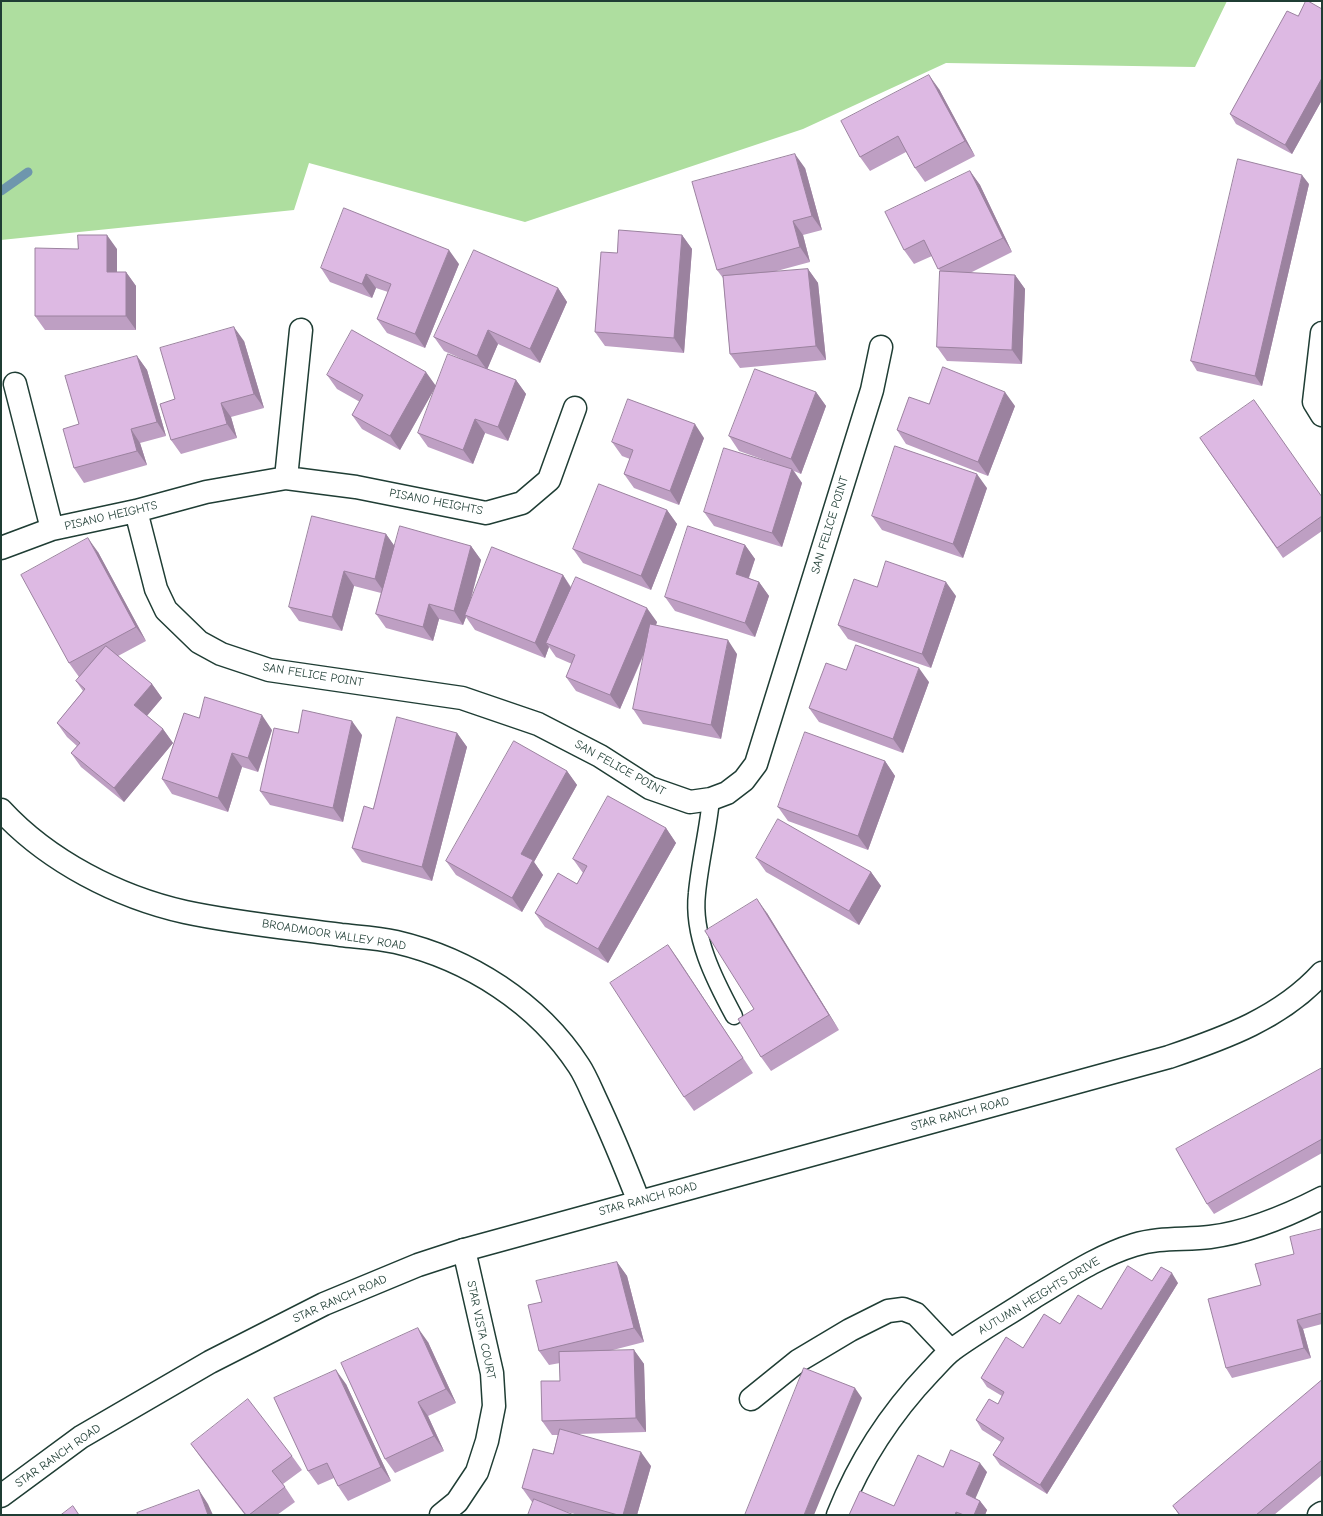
<!DOCTYPE html>
<html>
<head>
<meta charset="utf-8">
<style>
  body { margin:0 }
  #map { position:relative; width:1323px; height:1516px; overflow:hidden; background:#fff; font-family:"Comic Neue",sans-serif }
  canvas { display:block }
  .frame { position:absolute; inset:0; border:2px solid #1f3d34; pointer-events:none }
</style>
</head>
<body>
<div id="map">
<canvas width="1323" height="1516"></canvas>
<div class="frame"></div>
</div>
<script>
const context = document.querySelector('canvas').getContext('2d');
context.lineJoin = 'round';
function paint(path, color) { context.fillStyle = color; context.fill(path, 'evenodd'); }
function trace(path, color, width, dash) { context.strokeStyle = color; context.lineWidth = width; context.lineCap = dash ? 'butt' : 'round'; context.setLineDash(dash || []); context.stroke(path); }
function label(font, color, halo, rows, align = 'center') {
  context.font = font + ' "Comic Neue",sans-serif'; context.lineWidth = 3; context.setLineDash([]); context.textBaseline = 'middle'; context.strokeStyle = halo; context.fillStyle = color; for (const [text, x, y, turn = 0] of rows) {
    context.save(); context.translate(x, y); context.rotate((+turn || 0) * Math.PI / 180); context.textAlign = isNaN(turn) ? turn : align; if (halo) context.strokeText(text, 0, 0); context.fillText(text, 0, 0); context.restore();
  }
}
paint(new Path2D(`
  M1,1H1227L1195,67L946,63L803,129L525,222L309,163L294,210L1,240Z`), '#aede9f');
trace(new Path2D(`
  M1,191L28,172`), '#6e96ad', 9);
const lane = new Path2D(`
  M711,799C708,831 700,861 697,893C692,936 714,979 734,1016`);
const street = new Path2D(`
  M1322,333L1314,402L1322,415
  M15,384L52,529
  M286,478L301,330
  M136,511L156,589L166,610L199,642L221,654L269,670L462,698L538,724L600,756L650,788L690,802L711,799L727,793L744,780L756,764L872,390L881,347
  M1,548L52,529L136,511L206,492L286,478L356,487L486,513L522,503L549,480L575,408
  M751,1399L798,1361L850,1330L888,1311L903,1309L916,1314L951,1351
  M441,1515L457,1502L477,1472L487,1441L494,1406L492,1373L464,1250
  M838,1515C859,1462 891,1413 930,1372C937,1365 944,1356 952,1350C978,1331 1007,1315 1034,1297C1066,1278 1098,1256 1134,1245C1159,1237 1184,1240 1210,1237C1249,1232 1287,1216 1322,1198
  M1319,1515L1322,1513`);
const secondary = new Path2D(`
  M1,810C48,861 118,897 185,912C236,923 289,928 341,935C359,937 378,938 396,942C469,959 538,1003 579,1066C585,1075 590,1087 595,1098C611,1132 625,1166 639,1202
  M1,1496L81,1437L210,1362L324,1304L418,1265L464,1250L1169,1057C1225,1038 1281,1018 1322,973`);
trace(lane, '#1f3d34', 19);
trace(street, '#1f3d34', 25);
trace(secondary, '#1f3d34', 25);
trace(lane, '#fff', 16);
trace(street, '#fff', 22);
trace(secondary, '#fff', 22);
paint(new Path2D(`
  M1322,9V100L1292,154L1236,124L1230,114L1298,16Z
  M939,89L975,156L925,182L915,168L906,152L870,171L860,157Z
  M805,168L822,230L803,235L810,262L773,272L808,269L818,283L826,360L740,368L730,354L723,278L717,270Z
  M970,171L980,185L1012,252L970,273L1015,275L1025,289L1022,364L947,361L937,347L940,271L932,256L914,264L904,250Z
  M1309,184L1262,386L1197,371L1191,361Z
  M682,235L692,249L684,353L605,346L595,332Z
  M117,249V272H126L136,286V330H45L35,316Z
  M459,264L425,348L387,333L377,319L388,292L376,288L372,298L330,282L321,268Z
  M558,288L567,302L540,363L498,344L487,369L516,380L526,394L508,441L485,433L473,464L428,447L418,433L471,363L444,351L434,337Z
  M244,341L264,408L231,417L237,438L181,454L171,440L175,399Z
  M137,356L147,370L166,436L140,443L147,465L84,483L74,468Z
  M327,375L436,386L400,450L362,429L352,415L360,402L337,389Z
  M816,392L826,406L801,474L794,471L802,483L782,547L714,526L704,512L770,462L739,451L729,436Z
  M929,404L1015,406L988,476L906,444L897,430Z
  M704,438L679,505L634,488L624,474L630,459L622,456L612,442Z
  M1200,438L1322,497V531L1283,558Z
  M987,488L963,558L882,530L872,516Z
  M667,510L677,524L651,590L583,563L573,549Z
  M386,534L394,546H471L481,560L470,603L563,575L571,587L657,622L656,626L737,654L721,739L643,724L633,709L645,652L620,709L576,691L566,677L572,664L556,657L549,647L545,658L475,630L466,617L463,625L439,619L433,641L386,628L376,614L381,593L354,586L342,631L299,621L289,607Z
  M745,545L755,559L749,578L759,582L769,596L755,637L675,611L665,597Z
  M98,552L146,641L118,656L152,684L162,698L147,716L163,729L173,743L124,802L81,767L71,753L77,746L67,737L57,723L83,691L76,681L80,677H79L69,663Z
  M877,587L956,596L931,668L848,639L838,625Z
  M846,670L929,682L903,753L819,722L809,708Z
  M199,718L272,730L258,772L242,767L228,812L172,794L162,779Z
  M298,733L362,735L343,822L270,805L260,791Z
  M457,733L467,747L432,881L362,862L352,848L373,809Z
  M885,761L895,776L868,850L788,821L778,807Z
  M567,771L577,785L534,862L543,875L522,912L456,875L446,861Z
  M666,828L676,843L608,963L545,927L535,913L577,884L583,873L573,859Z
  M756,858L871,872L881,886L859,925L766,872Z
  M767,913L839,1030L771,1071L761,1057L754,1009Z
  M668,945L753,1073L694,1111L684,1097Z
  M1322,1068V1153L1214,1214L1207,1204Z
  M1322,1229V1324L1303,1329L1311,1358L1232,1378L1226,1368L1294,1254Z
  M617,1262L627,1276L644,1342L609,1351L634,1350L644,1364L646,1432L577,1434L651,1466L637,1515H578L532,1502L522,1488L553,1454L558,1435H552L542,1421L560,1381V1363L549,1365L539,1351L542,1302Z
  M1152,1281L1178,1283L1047,1494L1000,1465L993,1455L1001,1442L982,1430L976,1420L998,1404L1002,1396L987,1387L981,1378L1023,1348L1060,1324L1101,1309Z
  M428,1342L456,1403L428,1416L444,1451L395,1473L385,1459Z
  M1322,1380V1475L1274,1515H1179L1173,1506Z
  M346,1384L391,1481L348,1501L338,1486L334,1478L318,1485L308,1471Z
  M191,1444L292,1456L302,1470L283,1484L295,1502L277,1515H245L201,1458Z
  M943,1467L987,1472L975,1498L980,1501L987,1510L985,1515H849L894,1506Z`), '#be9fc3');
paint(new Path2D(`
  M929,75L939,89L975,156L965,141Z
  M1322,78V100L1292,154L1285,145Z
  M795,154L805,168L822,230L812,216Z
  M970,171L980,185L1012,252L1003,238Z
  M1302,175L1309,184L1262,386L1255,376Z
  M793,221L803,235L810,262L800,247Z
  M107,235L117,249V286L107,272Z
  M682,235L692,249L684,353L674,338Z
  M449,250L459,264L425,348L415,334Z
  M808,269L818,283L826,360L816,346Z
  M126,272L136,286V330L126,316Z
  M366,274L376,288L372,298L362,284Z
  M1015,275L1025,289L1022,364L1012,350Z
  M558,288L567,302L540,363L530,349Z
  M234,327L244,341L264,408L254,394Z
  M488,330L498,344L487,370L477,356Z
  M137,356L147,370L166,436L157,422Z
  M426,372L436,386L400,450L390,436Z
  M516,380L526,394L508,441L498,427Z
  M816,392L826,406L801,474L791,459Z
  M1005,392L1015,406L988,476L978,462Z
  M221,403L231,417L237,438L227,424Z
  M475,419L485,433L473,464L463,450Z
  M695,424L704,438L679,505L670,491Z
  M131,429L140,443L147,465L137,451Z
  M792,469L802,483L782,547L772,533Z
  M977,474L987,488L963,558L953,544Z
  M667,510L677,524L651,590L641,576Z
  M386,534L396,548L385,593L375,579Z
  M88,538L98,552L146,641L136,627Z
  M745,545L755,559L745,588L736,574Z
  M471,546L481,560L466,616L465,615L466,617L463,625L454,611Z
  M344,571L354,586L342,631L332,617Z
  M563,575L572,590L546,643L549,647L545,658L535,643Z
  M759,582L769,596L755,637L745,623Z
  M946,582L956,596L931,668L922,654Z
  M429,604L439,619L433,641L423,627Z
  M647,608L657,622L620,709L610,695Z
  M728,640L737,654L721,739L711,725Z
  M919,668L929,682L903,753L893,739Z
  M152,684L162,698L144,719L134,705Z
  M262,715L272,730L258,772L248,758Z
  M352,721L362,735L343,822L333,808Z
  M163,729L173,743L124,802L114,788Z
  M457,733L467,747L432,881L422,867Z
  M232,753L242,767L228,812L218,798Z
  M885,761L895,776L868,850L858,836Z
  M567,771L577,785L534,862L543,875L522,912L512,898L521,854Z
  M666,828L676,843L608,963L598,949Z
  M871,872L881,886L859,925L849,911Z
  M757,899L767,913L839,1030L829,1015Z
  M668,945L678,959L753,1073L743,1058Z
  M617,1262L627,1276L644,1342L634,1328Z
  M1172,1273L1178,1283L1047,1494L1040,1485Z
  M1297,1320L1303,1329L1311,1358L1304,1348Z
  M418,1328L428,1342L456,1403L446,1389Z
  M634,1350L644,1364L646,1432L636,1418Z
  M336,1370L346,1384L391,1481L381,1467Z
  M855,1388L862,1398L814,1515H804Z
  M418,1402L428,1416L444,1451L434,1436Z
  M641,1452L651,1466L637,1515H623Z
  M980,1463L987,1472L973,1504L966,1494Z
  M199,1490L208,1504L213,1515H208Z
  M980,1501L987,1510L985,1515H974Z
  M956,1512L958,1515H955Z`), '#9b829f');
const building = new Path2D(`
  M1306,1H1308L1322,9V78L1285,145L1230,114L1287,11L1298,16Z
  M929,75L965,141L915,168L898,136L860,157L841,121Z
  M795,154L812,216L793,221L800,247L717,270L692,182Z
  M1238,159L1302,175L1255,376L1191,361Z
  M970,171L1003,238L938,269L924,240L904,250L885,212Z
  M344,208L449,250L415,334L377,319L391,284L366,274L362,284L321,268Z
  M619,230L682,235L674,338L595,332L601,252L617,253Z
  M78,235H107V272H126V316H35V248L78,249Z
  M474,250L558,288L530,349L488,330L477,356L434,337Z
  M808,269L816,346L730,354L723,276Z
  M940,271L1015,275L1012,350L937,347Z
  M234,327L254,394L221,403L227,424L171,440L160,404L175,399L160,348Z
  M352,330L426,372L390,436L352,415L363,395L327,375Z
  M448,354L516,380L498,427L475,419L463,450L418,433Z
  M137,356L157,422L131,429L137,451L74,468L63,429L79,424L65,376Z
  M943,367L1005,392L978,462L897,430L909,397L929,404Z
  M755,369L816,392L791,459L729,436Z
  M628,399L695,424L670,491L624,474L633,450L612,442Z
  M1254,400L1322,497V516L1277,548L1200,438Z
  M895,446L977,474L953,544L872,516Z
  M724,448L792,469L772,533L704,512Z
  M599,484L667,510L641,576L573,549Z
  M312,516L386,534L375,579L344,571L332,617L289,607Z
  M400,526L471,546L454,611L429,604L423,627L376,614Z
  M688,526L745,545L736,574L759,582L745,623L665,597Z
  M88,538L136,627L69,663L21,575Z
  M492,547L563,575L535,643L465,615Z
  M886,561L946,582L922,654L838,625L854,579L877,587Z
  M576,577L647,608L610,695L566,677L575,655L546,643Z
  M650,624L728,640L711,725L633,709Z
  M856,645L919,668L893,739L809,708L826,663L846,670Z
  M106,646L152,684L134,705L163,729L114,788L71,753L80,743L57,723L85,689L76,681Z
  M205,697L262,715L248,758L232,753L218,798L162,779L184,713L199,718Z
  M303,710L352,721L333,808L260,791L274,728L298,733Z
  M397,717L457,733L422,867L352,848L364,806L373,809Z
  M805,732L885,761L858,836L778,807Z
  M514,741L567,771L521,854L533,860L512,898L446,861Z
  M608,796L666,828L598,949L535,913L558,873L577,884L587,866L573,859Z
  M778,819L871,872L849,911L756,858Z
  M757,899L829,1015L761,1057L738,1019L754,1009L705,931Z
  M668,945L743,1058L684,1097L610,983Z
  M1322,1068V1139L1207,1204L1176,1149Z
  M1322,1229V1313L1297,1320L1304,1348L1226,1368L1208,1299L1261,1285L1255,1264L1294,1254L1290,1237Z
  M617,1262L634,1328L539,1351L528,1305L542,1302L536,1281Z
  M1128,1266L1152,1281L1161,1267L1172,1273L1040,1485L993,1455L1004,1438L976,1420L989,1399L998,1404L1004,1392L981,1378L1006,1337L1023,1348L1044,1314L1060,1324L1078,1295L1101,1309Z
  M418,1328L446,1389L418,1402L434,1436L385,1459L341,1363Z
  M634,1350L636,1418L542,1421L541,1381H560L559,1352Z
  M804,1368L855,1388L804,1515H745Z
  M336,1370L381,1467L338,1486L327,1463L308,1471L274,1398Z
  M1322,1380V1460L1256,1515H1180L1173,1506Z
  M248,1399L292,1456L272,1471L285,1487L249,1515H246L191,1444Z
  M560,1429L641,1452L623,1515H618L522,1488L533,1449L553,1454Z
  M951,1450L980,1463L966,1494L980,1501L974,1515H964L956,1512L955,1515H849L860,1491L894,1506L918,1455L943,1467Z
  M199,1490L208,1515H138L137,1513Z
  M534,1499L574,1515H528Z
  M73,1506L79,1515H61Z`);
paint(building, '#ddb9e3');
trace(building, '#9b829f', 1);
label('12px', '#1f3d34', '#fff', [
  ["PISANO HEIGHTS",436,502,11],
  ["PISANO HEIGHTS",111,516,-13],
  ["SAN FELICE POINT",830,525,-73],
  ["SAN FELICE POINT",313,675,9],
  ["SAN FELICE POINT",620,768,29],
  ["BROADMOOR VALLEY ROAD",334,935,9],
  ["STAR RANCH ROAD",960,1114,-15],
  ["STAR RANCH ROAD",648,1199,-15],
  ["AUTUMN HEIGHTS DRIVE",1039,1296,-31],
  ["STAR RANCH ROAD",340,1299,-24],
  ["STAR VISTA COURT",481,1330,78],
  ["STAR RANCH ROAD",58,1456,-35]
]);
</script>
</body>
</html>
